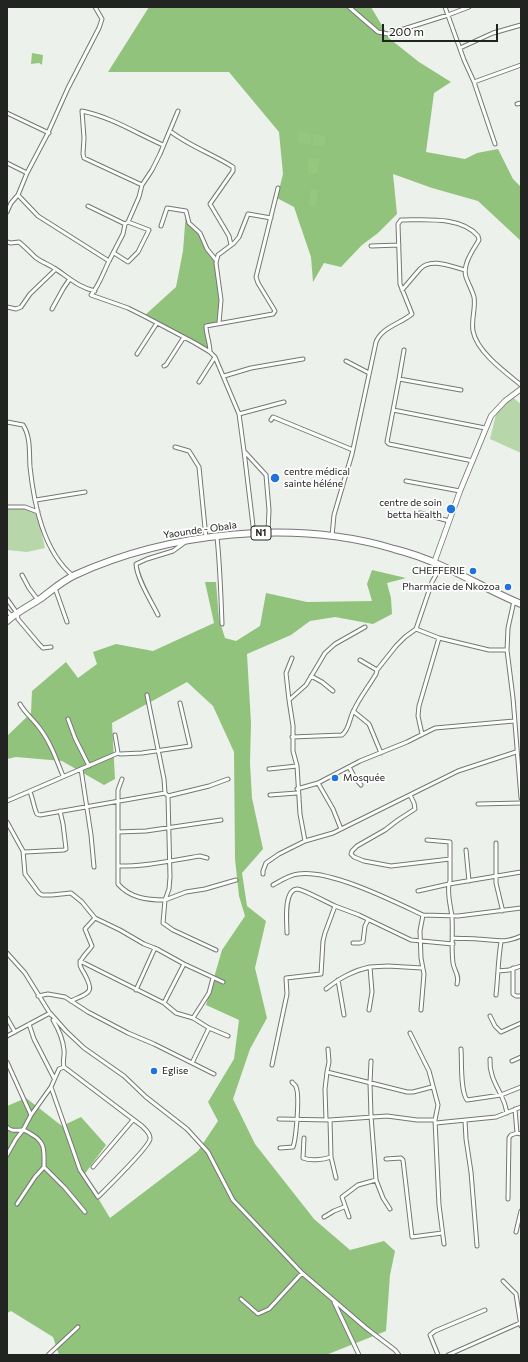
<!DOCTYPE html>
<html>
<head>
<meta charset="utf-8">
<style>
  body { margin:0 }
  #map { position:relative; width:528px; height:1362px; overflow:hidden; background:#edf1eb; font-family:Commissioner,sans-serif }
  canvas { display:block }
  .frame { position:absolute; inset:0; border:8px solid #222421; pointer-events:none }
  .scale { position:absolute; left:382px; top:24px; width:116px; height:18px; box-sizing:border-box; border:2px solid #222421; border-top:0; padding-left:5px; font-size:12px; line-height:14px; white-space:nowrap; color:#222421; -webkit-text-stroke:3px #fff; paint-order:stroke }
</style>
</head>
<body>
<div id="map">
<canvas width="528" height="1362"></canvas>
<div class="frame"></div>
<div class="scale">200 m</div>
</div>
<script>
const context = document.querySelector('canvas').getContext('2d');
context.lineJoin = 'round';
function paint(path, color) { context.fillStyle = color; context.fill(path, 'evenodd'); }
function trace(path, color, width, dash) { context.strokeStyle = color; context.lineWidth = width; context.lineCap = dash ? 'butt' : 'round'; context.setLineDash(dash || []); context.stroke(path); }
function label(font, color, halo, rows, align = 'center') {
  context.font = font + ' Commissioner,sans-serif'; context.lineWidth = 3.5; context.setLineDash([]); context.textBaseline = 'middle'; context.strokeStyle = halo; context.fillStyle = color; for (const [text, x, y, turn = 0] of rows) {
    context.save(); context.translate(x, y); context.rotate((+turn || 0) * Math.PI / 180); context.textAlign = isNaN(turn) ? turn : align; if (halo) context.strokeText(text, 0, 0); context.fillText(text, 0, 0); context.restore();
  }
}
paint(new Path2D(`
  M511,396L521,404V453L490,439L498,406Z
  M7,505L28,506L36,509L45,548L27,552L7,550Z`), '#b7d6aa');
paint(new Path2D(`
  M149,7H371L390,39L419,62L451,82L434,93L426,152L465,159L477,153L498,149L513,179L521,187V241L478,201L432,188L393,174L397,214L378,233L362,245L341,267L324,263L313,282L311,257L294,207L277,198L283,174L279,132L229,72H108Z
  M186,211L189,223L200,233L207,249L216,260L221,300L219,323L206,326L210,352L144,316L176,287L183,251Z
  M372,570L406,578L387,583L391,598L392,614L373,624L335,617L310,621L291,635L247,654L251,723L250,763L252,798L263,849L242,873L247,906L266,921L255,968L267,1018L250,1049L233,1099L255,1144L314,1219L350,1250L384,1241L395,1251L390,1275L386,1331L326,1355H59L53,1337L11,1311L7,1313V1106L26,1098L62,1126L81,1117L106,1145L84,1175L110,1218L198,1151L218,1121L208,1102L234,1059L239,1020L206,1005L222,950L245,916L239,896L235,859L234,752L213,706L187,682L112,723L115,779L104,785L62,761L16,757L7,759V736L31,713L32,691L66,662L78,678L97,664L93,652L116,644L153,651L214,623L205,582H216L219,619L225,638L236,641L260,626L266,593L307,602L372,601L367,584Z`), '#92c37c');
paint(new Path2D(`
  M32,53L43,55L42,65L39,63L31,64Z
  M299,132L311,134V144L299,143Z
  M313,134L325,137L324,146L313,145Z
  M308,158L320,159L318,166V173L309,175L308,170Z
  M311,189L318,190L315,206L309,205Z`), '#96c77f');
const street = new Path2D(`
  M349,7L378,32L388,34L448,15L469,7
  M445,7L464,60L474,82L495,144
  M460,48L493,33L521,25
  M474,82L521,65
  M517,104L521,103
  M7,113L49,133
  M170,131C189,146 213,154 233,167V171L210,204L229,236L231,245
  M7,163L27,173
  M142,185L84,158L83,154L84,138L82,111C111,117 136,133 163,145
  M18,195L38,216L109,261C103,273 99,286 91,295L128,308L144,316L195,343L210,352L215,357L239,414L244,451L266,475L269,510L268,532
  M88,206L125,224
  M7,212L11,203L18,195L27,173L47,135L68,88L99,28L102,19L95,7
  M161,226L167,208L186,211L189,223L200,233L207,249L216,260
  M7,242L11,243L19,242C25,247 30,252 35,257C41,262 48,264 54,268C67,276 79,288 95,291
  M371,246L399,245
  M114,253L128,262L138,252L149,230L128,222
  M109,261L123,234L125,224L128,222L139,197L142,185L152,170L160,154L178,111
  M402,290C408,283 414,276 420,269C431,257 452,267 465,270
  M7,307L16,309L21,307L30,294L56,269
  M52,309L63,289L69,280
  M219,323L221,300L216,263L218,255L234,243L239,237L248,214L271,218
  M210,352C210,343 206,334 206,326L273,314L275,311L258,283L256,277L278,188
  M137,354L157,323
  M346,361L369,373
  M164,366L166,365L184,337
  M224,376L251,368L303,359
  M399,379L404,350
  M199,382L215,357
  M461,390L399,379L387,442L389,444L473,461
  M393,410L485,428
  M239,414L284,402
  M271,420L273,417L353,450
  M7,422L23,425C31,437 29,453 30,467C34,504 43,551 73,576
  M175,447L189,451L199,467L206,538
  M244,451L254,534
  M406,481L460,491
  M36,500L85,492
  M7,507H25L38,512
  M420,513L449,521
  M332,536L334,515L352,454L376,342C382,327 400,324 412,314L400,284L398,224L401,220C425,220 461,216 478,236L479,240C473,250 462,265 466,277C468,283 472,290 474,297C476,308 471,319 473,331C477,352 505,372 521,385
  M217,537C220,566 221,595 222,624
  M22,575L29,588L38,600
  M55,588L67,622
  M7,599L17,613L18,619L39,644L43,648L51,647
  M514,601L508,628L507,650L513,698L521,798
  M7,611L12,616
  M158,615C151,601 137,579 136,564L147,559L173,551L184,543
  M416,629L439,638L489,650H507
  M360,660L377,670
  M311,676L322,682L333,691
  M147,695L164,779L165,793L168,796L170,877L169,889L165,900L186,892L205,889L236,880
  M289,700L286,673L292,658
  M20,704C25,713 32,718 38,726C50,741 56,758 63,776
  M353,711L369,724L381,753
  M68,719L75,738L89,766
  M422,734L418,716L419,706L439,638
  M115,735L118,753
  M292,737L342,735C350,729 349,718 354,710C360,697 369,686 376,674L377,670L396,646L405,637L416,629L432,582L441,566
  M349,767L355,778L361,785
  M81,769L91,835L94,867
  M269,769L297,766
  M122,779L118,790V884C130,898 147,900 165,900L163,923L173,930L216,950
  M318,783L333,809L341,829
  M297,789L318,783L360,761L407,742L435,728L514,721
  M30,792C33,799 34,808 37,814L40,815L165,793
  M270,795L297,793
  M410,795L414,803L415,809L398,820L385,830L357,846L352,851L351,854L354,857L364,861L391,866L450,859
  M168,796L209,786L228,779
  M7,801L118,753L120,754L142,753L190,746L180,703
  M478,804L521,803
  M7,822L23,851L25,852L64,850L66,849L63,824L60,811
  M118,832L146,831L221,820
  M305,841L300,814L297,766L293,751V726L289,700L306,685L325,653L335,644L365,627
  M496,843V883L502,908V911
  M466,850L469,881
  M23,851L25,874L39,893L42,895H52L71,893L82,902L95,918L85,929L92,946C89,951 80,958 80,964C80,967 82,970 84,973C95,993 90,992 71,1001
  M118,866C145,867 173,860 200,856L207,858
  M263,874V871L266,863L279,854L305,841L333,833L458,771L516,752
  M273,885C280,881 289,875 298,874C330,869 393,901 423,915
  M418,891L449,884L450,881V842L427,840
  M95,918L120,930L144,944L157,949L184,964L223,982
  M287,933C287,924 283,890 297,889C303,889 328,903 335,906
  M453,938C461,939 470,938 478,939C497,940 503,944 521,936
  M353,943H360L363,942L365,926L368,920
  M7,953L25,973L51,1015
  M80,961L164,1003L176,1013L193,1018L209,1028L228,1036
  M513,968V994L516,996H521
  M498,971L509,970L521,966
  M338,980L344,1015
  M457,984C460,975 454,971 453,963C451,948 453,933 452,918C451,906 447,896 449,884L521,872
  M326,989C340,978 352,971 370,967
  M136,990L155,948
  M496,995C498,977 498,960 501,942
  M38,996L48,994L65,997L88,1012L128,1033L154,1044L214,1074
  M164,1003L184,964
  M369,1010L372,992L370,967L388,966L422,968
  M421,1010L424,974L421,958L420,931L423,915L458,916L521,908
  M490,1016L495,1026L501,1032L521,1023
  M7,1018L15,1032
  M193,1018L209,993L213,978
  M53,1020C59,1030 63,1039 64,1050C65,1056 62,1061 64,1067L142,1126C145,1129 151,1134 150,1139C149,1147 106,1189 98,1197L80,1170L51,1087L59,1069L64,1067
  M29,1024L34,1039L54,1078
  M410,1033L429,1071L438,1105L435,1120L439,1205L444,1244
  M7,1036L50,1013L66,1031L84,1048L124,1076L146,1097L187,1129L208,1152L233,1200L302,1273L366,1328L395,1350L399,1355
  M328,1049L329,1062L327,1072L407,1092H413L432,1087
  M461,1049C462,1061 460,1091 467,1100L501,1095L521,1087
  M490,1059C489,1073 495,1083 501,1095C504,1101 506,1107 507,1113
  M371,1061L370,1083L371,1116L376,1180L383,1198L390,1209
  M512,1061L521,1057
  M7,1062L31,1115
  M192,1063L209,1028
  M272,1065L287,994L286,978L321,974L323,941L325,933L335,906L359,915L411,940L453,944
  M515,1109L517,1133L521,1134
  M279,1119L330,1120L387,1116L417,1120H435
  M326,1120L325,1089L327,1072
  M465,1121L466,1139L471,1172L477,1246
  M436,1123L496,1117L521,1107
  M7,1127C12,1132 16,1130 22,1130C25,1130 28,1132 31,1134C46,1142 44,1151 44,1167L35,1177L17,1204
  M304,1138L303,1158C310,1161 323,1160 331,1157L330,1120
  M280,1148L293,1147C296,1139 300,1095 296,1087C296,1085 293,1084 292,1082
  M7,1155L16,1139L23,1130L31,1115L51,1087
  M331,1157L336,1178
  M386,1159L401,1158L403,1160L412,1237L442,1233
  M44,1167L65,1188L85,1212
  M93,1167L133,1120
  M508,1199L509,1138L511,1135L517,1133
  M324,1217L334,1211L344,1207
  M349,1217L342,1197L358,1185L376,1180
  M516,1232L521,1211
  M503,1281L516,1294L521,1326
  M241,1299L258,1314L269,1309L302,1273
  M334,1302L359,1355
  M48,1355L78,1327
  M438,1355L430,1335L435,1331L485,1310
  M448,1355L520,1323`);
const secondary = new Path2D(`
  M434,563L460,491L491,416L505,401L521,389`);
const highway = new Path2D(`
  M7,621C17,612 29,606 40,599C51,591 62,581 75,575C169,532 294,519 394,549C410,553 427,559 442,566C469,578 494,593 521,604`);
trace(street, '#737872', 5);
trace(secondary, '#737872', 6);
trace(highway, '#737872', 8);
trace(street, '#fff', 3);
trace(secondary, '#fff', 4.5);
trace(highway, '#fff', 6);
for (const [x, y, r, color] of [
  [275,478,5,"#2073de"],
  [451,509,5,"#2073de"],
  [473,571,4,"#2073de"],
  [508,587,4,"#2073de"],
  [335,778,4,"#2073de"],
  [154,1071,4,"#2073de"]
]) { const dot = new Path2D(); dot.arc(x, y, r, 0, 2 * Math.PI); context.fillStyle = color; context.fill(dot); trace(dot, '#fff', 1.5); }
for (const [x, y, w] of [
  [261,533,20]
]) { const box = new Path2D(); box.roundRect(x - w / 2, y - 7, w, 14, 3); context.fillStyle = '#fff'; context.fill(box); trace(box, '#222421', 1); }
label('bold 9px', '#222421', null, [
  ["N1",261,533]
]);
label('10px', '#222421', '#fff', [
  ["centre médical",284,472],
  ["sainte héléne",284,484],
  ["centre de soin",442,503,"right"],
  ["betta health",442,515,"right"],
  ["CHEFFERIE",465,571,"right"],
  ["Pharmacie de Nkozoa",500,587,"right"],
  ["Mosquée",343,778],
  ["Eglise",162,1071]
], 'left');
label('10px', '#222421', '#fff', [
  ["Yaounde - Obala",200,530,-8]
]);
</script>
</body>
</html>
